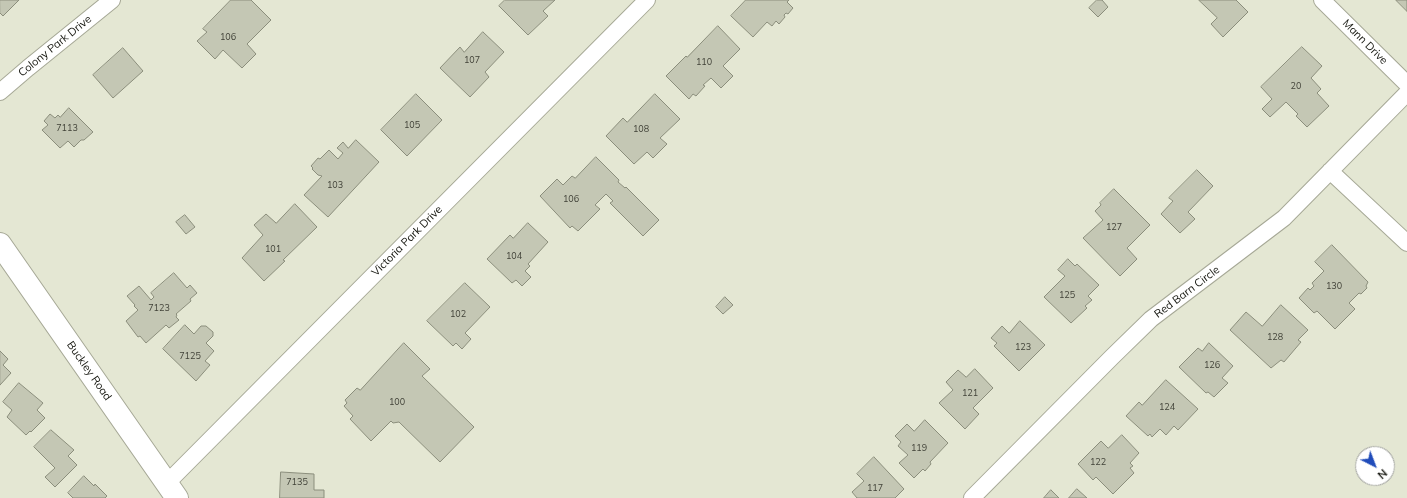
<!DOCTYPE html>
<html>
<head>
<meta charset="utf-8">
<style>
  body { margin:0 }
  #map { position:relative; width:1407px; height:498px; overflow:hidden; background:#e4e7d3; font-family:Mulish,sans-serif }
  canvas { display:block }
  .north { position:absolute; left:1355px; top:446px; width:40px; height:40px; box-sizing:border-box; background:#fff; border:1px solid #a1a29f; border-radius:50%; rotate:138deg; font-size:11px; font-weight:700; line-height:16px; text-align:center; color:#15160f }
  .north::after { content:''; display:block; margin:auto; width:14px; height:18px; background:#204cba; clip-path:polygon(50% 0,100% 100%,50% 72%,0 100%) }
</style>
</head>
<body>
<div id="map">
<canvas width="1407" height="498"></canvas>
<div class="north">N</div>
</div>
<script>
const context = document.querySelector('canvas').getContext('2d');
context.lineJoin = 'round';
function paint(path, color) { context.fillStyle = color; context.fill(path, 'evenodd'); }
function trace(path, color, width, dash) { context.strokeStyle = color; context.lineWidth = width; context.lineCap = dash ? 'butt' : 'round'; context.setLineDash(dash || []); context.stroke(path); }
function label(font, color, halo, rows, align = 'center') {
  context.font = font + ' Mulish,sans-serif'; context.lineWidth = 4; context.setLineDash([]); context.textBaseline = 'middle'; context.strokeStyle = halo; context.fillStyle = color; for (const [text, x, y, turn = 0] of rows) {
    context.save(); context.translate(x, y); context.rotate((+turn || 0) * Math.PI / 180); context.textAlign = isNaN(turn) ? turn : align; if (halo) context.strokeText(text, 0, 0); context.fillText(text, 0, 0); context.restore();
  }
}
const building = new Path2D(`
  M0,0H19L3,16L0,13Z
  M231,0H251L271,20L247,44L256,54L242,68L223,50L215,59L197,41L207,32L203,29Z
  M505,0H555L543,11L548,16L528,35L499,6Z
  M746,0H789L787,2L793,8L788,14L786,13L784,15L785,17L779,24L776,21L772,26L767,22L753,37L731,16Z
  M1097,0H1102L1108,7L1098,17L1089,8Z
  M1199,0H1236L1248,12L1223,37L1211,24L1217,18Z
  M1396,0H1407V11Z
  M718,26L740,49L723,66L733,76L721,88L711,78L703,85L705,86L696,96L693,94L689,99L666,76L686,56L687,57Z
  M483,32L504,52L485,72L489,77L470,97L440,68L460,47L464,52Z
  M1302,47L1322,66L1311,78L1321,89L1317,93L1329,106L1307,127L1296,116L1298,114L1286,102L1270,117L1262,109L1272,99L1261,87Z
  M123,48L143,71L113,98L93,75Z
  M416,94L442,120L407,156L381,130Z
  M655,94L680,119L660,138L667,144L653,158L647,152L634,164L606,136L623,118L627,122Z
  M69,108L93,132L84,140H81L74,147L68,141L60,148L42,130L48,125L44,121L50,114L55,118L58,115L60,117Z
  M356,140L379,162L328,217L304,195L322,176L318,175L312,169L313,168L311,166L318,158L320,159L329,150L338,159L343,153L337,148L343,142L348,148Z
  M596,157L619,180L618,182L625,188L626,187L659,220L643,236L610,203L613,201L606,194L595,205L600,209L578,231L572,226L570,228L540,196L557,179L563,185L572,176L575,178Z
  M1197,170L1213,186L1188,212L1195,219L1180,233L1161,214L1173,201L1169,198Z
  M1114,189L1150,225L1127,248L1137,259L1120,276L1083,238L1103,220L1095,211L1101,205L1100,203Z
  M295,204L317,227L283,260L285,261L264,281L242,258L263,235L254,225L266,214L276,223Z
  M185,215L195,227L186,234L176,222Z
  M528,223L548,242L528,264L530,266L525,271L531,277L522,286L516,280L512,283L487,259L510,235L513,238Z
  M1332,245L1368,282L1366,286L1367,288L1361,294L1359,293L1349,303L1355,309L1335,329L1317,311L1314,313L1299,298L1308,288L1310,290L1314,286L1312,283L1324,271L1315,262Z
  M1068,259L1075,266L1077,264L1099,285L1088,296L1092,300L1085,306L1087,308L1071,323L1044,297L1065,276L1058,270Z
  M174,273L187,288L190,285L197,293L190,299L191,301L176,314L177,315L176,317L179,320L169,328L166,325L146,343L140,336L138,337L126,321L138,310L134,306L135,305L127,296L139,286L151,300L154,297L151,293Z
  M465,283L490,307L465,333L471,339L462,349L456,343L453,346L427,321Z
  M725,297L733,305L723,314L716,307Z
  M1281,305L1308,330L1298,340L1301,342L1284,362L1281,360L1271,368L1230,330L1246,312L1262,326Z
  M1020,321L1045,345L1019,371L994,346L997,343L991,338L1002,326L1009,333Z
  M185,325L194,334L201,326H206L213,332V336L206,343L214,351L205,361L210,365L196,381L163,349Z
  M404,343L430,369L422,376L474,427L440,462L399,422L393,423L391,421L371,441L350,419L353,416L344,406L347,403L345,400L357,388L360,390Z
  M1209,343L1233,366L1222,378L1228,383L1214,397L1208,392L1206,393L1179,367L1198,348L1202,351Z
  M0,351L8,359L3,365L11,373L0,385Z
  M975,369L993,388L973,408L979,414L965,429L939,403L953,390L946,382L958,370L966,377Z
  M1166,380L1198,409L1178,430L1174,426L1166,435L1160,429L1152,437L1150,434L1148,436L1126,416L1139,402L1142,405Z
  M19,383L43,403L37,410L45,418L31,432L30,431L26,435L7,417L12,410L3,402Z
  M925,420L948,443L930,462L931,464L925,471L923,469L914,478L899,463L908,455L898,446L901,442L895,436L907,424L914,431Z
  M51,430L74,450L68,456L77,465L55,487L45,477L55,468L34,447Z
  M1122,435L1139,453L1130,463L1133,466L1130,468L1134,473L1113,494L1096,477L1093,480L1078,464L1101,441L1108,448Z
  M874,457L904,489L895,498H857L852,492L864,481L857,474Z
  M281,472L314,474V490H324V498H280Z
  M84,476L94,486L95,484L107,496L105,498H73L68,493Z
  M1077,489L1087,498H1069Z
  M1051,490L1059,498H1044Z`);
paint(building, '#c4c7b4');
trace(building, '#8b8e7c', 1);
const street = new Path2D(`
  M1322,0L1407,84
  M0,92L28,68L112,0
  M1330,171L1407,243
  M167,483L647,0
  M972,498L1112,357L1151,319L1284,218L1407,93`);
const secondary = new Path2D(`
  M0,244L177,498`);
trace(street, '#a6a896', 18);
trace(secondary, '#a6a896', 24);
trace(street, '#fff', 16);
trace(secondary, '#fff', 22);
label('9px', '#414238', null, [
  ["106",228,37],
  ["107",472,60],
  ["110",704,62],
  ["20",1296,86],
  ["105",412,125],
  ["7113",67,128],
  ["108",641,129],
  ["103",335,185],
  ["106",571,199],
  ["127",1114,227],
  ["101",273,249],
  ["104",514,256],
  ["130",1334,286],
  ["125",1067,295],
  ["7123",159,308],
  ["102",458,314],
  ["128",1275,337],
  ["123",1023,347],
  ["7125",190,356],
  ["126",1212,365],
  ["121",970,393],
  ["100",397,402],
  ["124",1167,407],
  ["119",919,448],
  ["122",1098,462],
  ["7135",297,482],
  ["117",875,488]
]);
label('11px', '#15160f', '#fff', [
  ["Mann Drive",1365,42,45],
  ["Colony Park Drive",55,46,-39],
  ["Victoria Park Drive",407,241,-45],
  ["Red Barn Circle",1187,292,-37],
  ["Buckley Road",89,371,55]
]);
</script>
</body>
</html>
